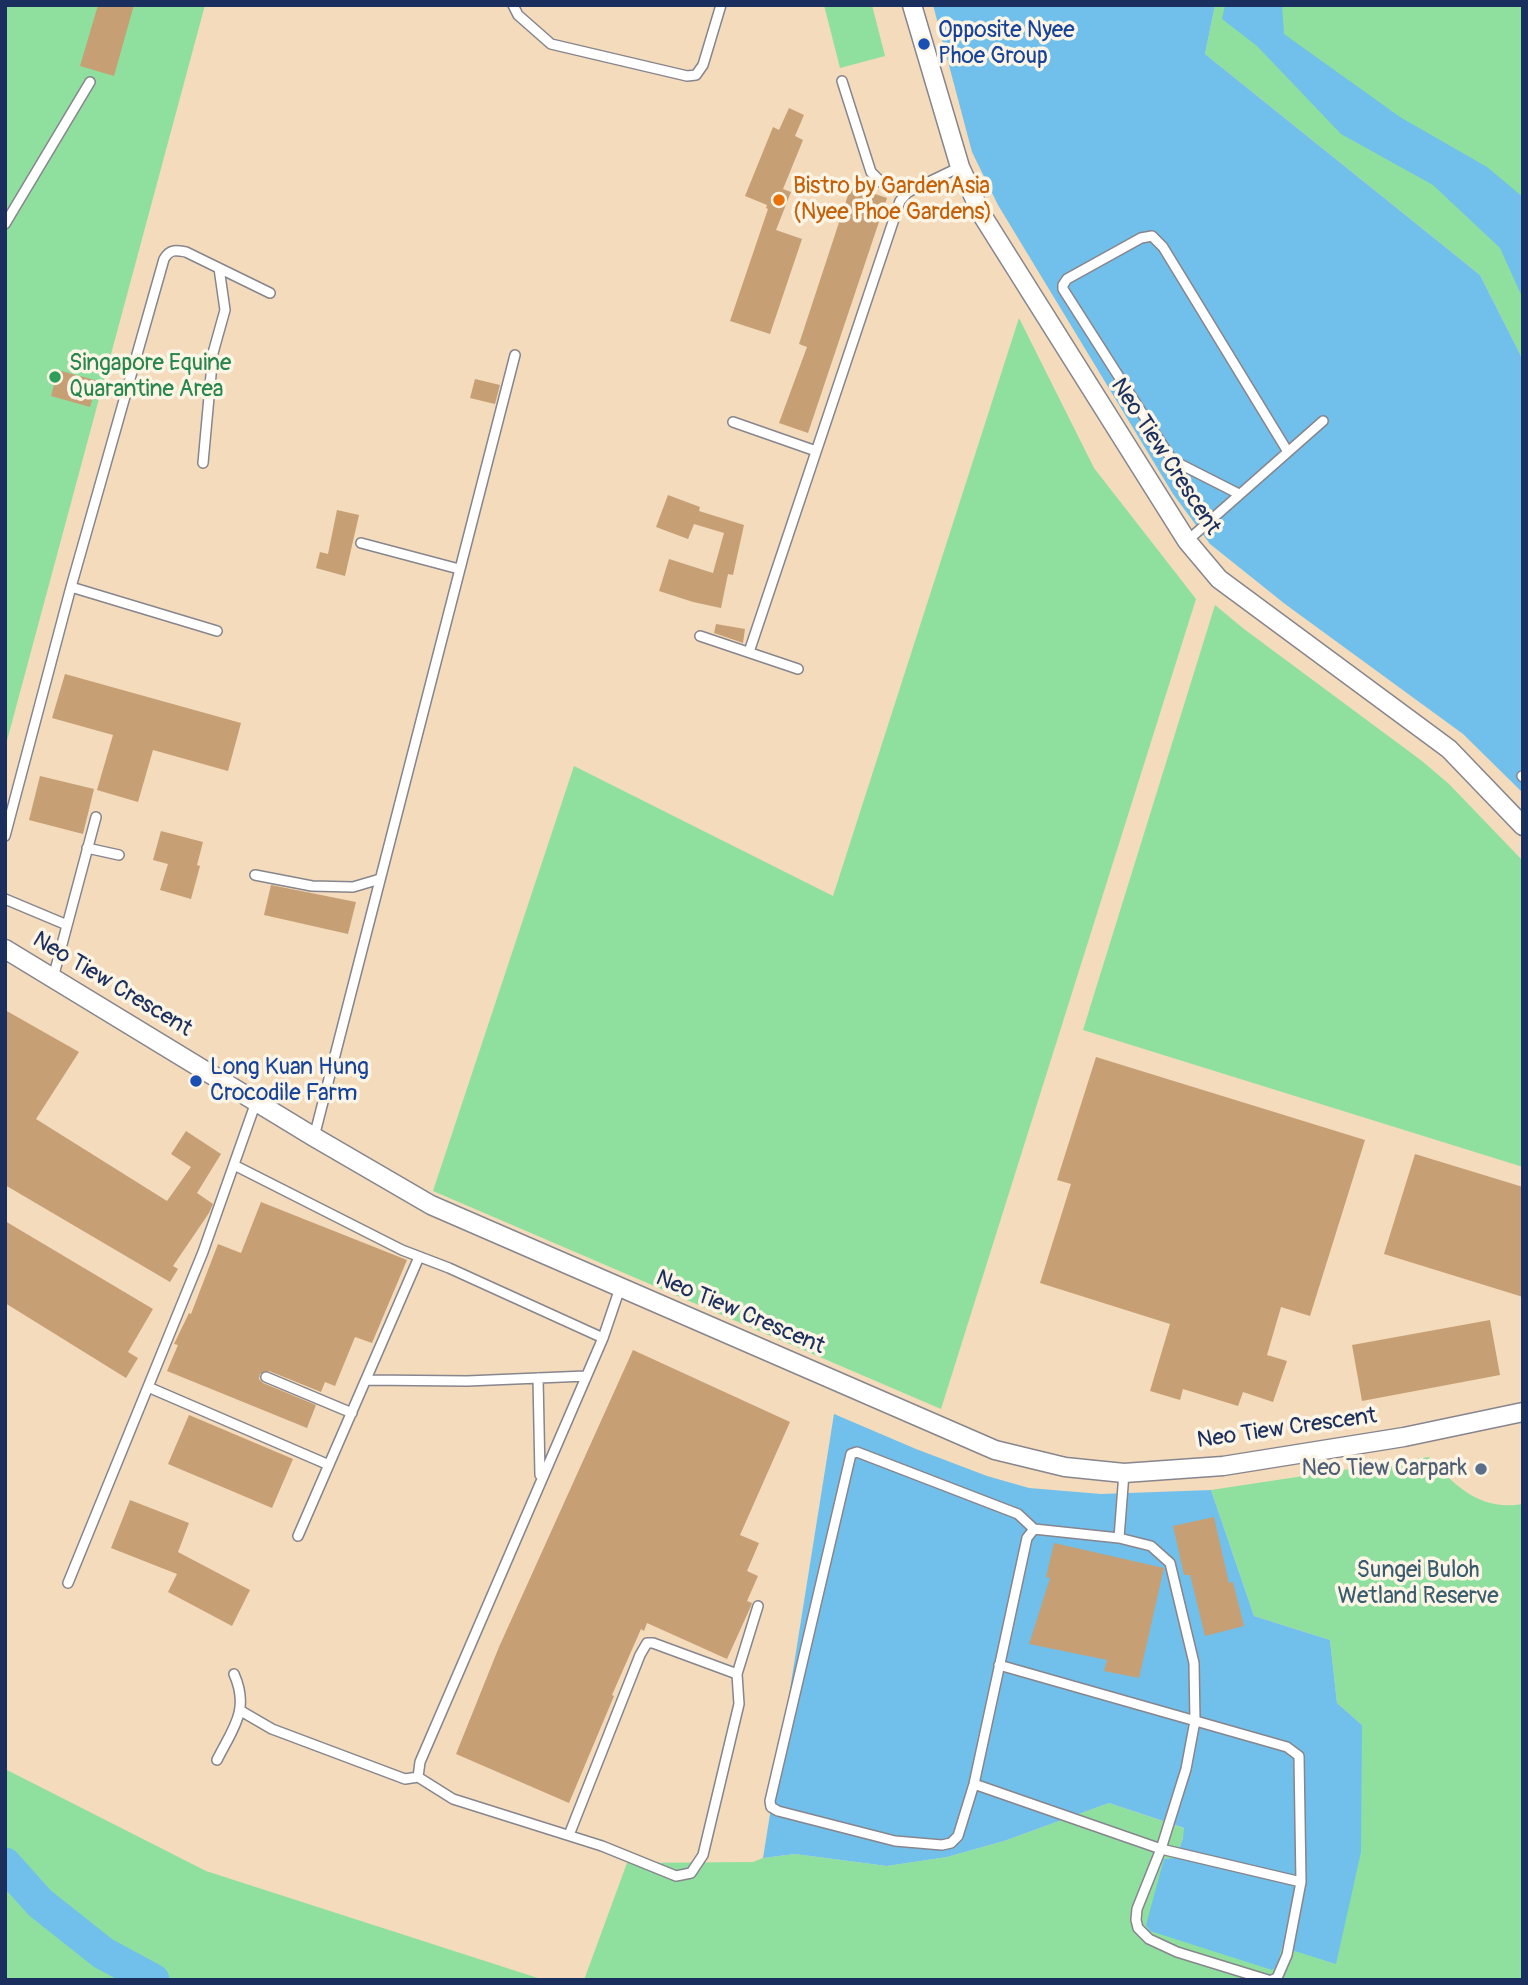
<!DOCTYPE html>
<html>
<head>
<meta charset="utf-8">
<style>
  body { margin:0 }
  #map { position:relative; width:1528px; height:1985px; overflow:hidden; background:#f3dbbc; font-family:Pangolin,sans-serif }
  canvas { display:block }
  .frame { position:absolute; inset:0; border:7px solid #1b2f5e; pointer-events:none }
</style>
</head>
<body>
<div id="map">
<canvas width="1528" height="1985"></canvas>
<div class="frame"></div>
</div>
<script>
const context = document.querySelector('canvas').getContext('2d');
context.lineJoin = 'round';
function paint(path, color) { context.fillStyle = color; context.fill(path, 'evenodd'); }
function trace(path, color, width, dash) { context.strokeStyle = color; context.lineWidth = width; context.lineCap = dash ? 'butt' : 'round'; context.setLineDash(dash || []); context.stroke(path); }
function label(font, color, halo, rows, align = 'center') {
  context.font = font + ' Pangolin,sans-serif'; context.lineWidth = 7; context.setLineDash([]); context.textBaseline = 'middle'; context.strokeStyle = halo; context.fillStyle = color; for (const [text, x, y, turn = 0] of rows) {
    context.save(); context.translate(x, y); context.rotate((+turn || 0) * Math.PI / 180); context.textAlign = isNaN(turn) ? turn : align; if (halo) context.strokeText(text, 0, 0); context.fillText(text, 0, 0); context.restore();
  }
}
paint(new Path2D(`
  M5,5H205L5,748Z
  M824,5H872L885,56L840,68Z
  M1215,5H1523V360L1480,275L1205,54Z
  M1019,318L1094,468L1196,599L941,1409L433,1191L574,766L833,896Z
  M1215,605L1244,629L1422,761L1449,784L1523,861V1167L1083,1030Z
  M1429,1457C1456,1487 1480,1511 1523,1504V1980H584L627,1863L753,1862L763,1858L795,1854L887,1866L947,1857L1004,1841L1109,1803L1186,1829L1159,1907L1362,1725L1337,1703L1330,1640L1254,1616L1211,1490Z
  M5,1769L206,1871L544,1980H5Z`), '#8fe09f');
paint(new Path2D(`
  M933,5H1215L1205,54L1480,275L1523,360V793L1463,734L1285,604L1210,544L1173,494L998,205L972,152Z
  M1225,5H1282L1284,34L1400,117L1487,167L1523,197V299L1500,248L1433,185L1341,134L1257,46L1222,19Z
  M834,1414L916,1449L987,1476L1029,1488L1101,1494L1211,1490L1254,1616L1330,1640L1337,1703L1362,1725L1361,1852L1336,1964L1282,1947L1277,1966L1272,1970L1150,1931L1146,1925L1164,1859L1176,1858L1183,1838L1184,1828L1109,1803L1004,1841L947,1857L887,1866L795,1854L763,1858Z`), '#70c0eb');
trace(new Path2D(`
  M5,1864L40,1903L103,1953L153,1980`), '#70c0eb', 33);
paint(new Path2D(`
  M98,5H134L114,76L80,66Z
  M789,108L804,115L795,136L803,140L783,189L791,192L776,230L802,239L770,334L730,321L768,209L766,208L767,205L745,196L773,127L779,130Z
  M851,186L887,198L808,433L779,423L807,347L799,344Z
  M58,370L98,381L90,407L51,396Z
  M475,379L500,385L495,404L470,398Z
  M668,495L700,507L699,511L744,525L733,575L728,574L721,608L693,602L659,591L669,559L713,573L724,533L694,524L688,539L656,527Z
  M337,510L359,515L345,576L316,568L320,552L328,554Z
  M716,624L745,629L743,643L714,633Z
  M65,674L241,723L228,771L153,750L138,802L97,790L113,735L52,718Z
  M40,776L94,789L83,834L29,820Z
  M161,831L203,842L197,865L200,866L191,899L160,890L168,864L153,860Z
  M271,885L356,902L348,934L264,915Z
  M5,1010L79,1052L36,1119L167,1201L191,1167L171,1154L186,1131L221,1154L197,1193L213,1204L209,1213L173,1266L178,1269L170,1282L5,1185Z
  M1096,1057L1365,1140L1310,1316L1281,1307L1267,1355L1287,1361L1273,1402L1243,1392L1238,1406L1183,1389L1180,1400L1150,1391L1170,1324L1040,1283L1071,1184L1057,1180Z
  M1415,1154L1523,1187V1297L1384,1254Z
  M261,1202L407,1260L372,1343L355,1337L335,1386L325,1382L321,1392L269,1371L260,1374L259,1379L263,1383L316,1405L307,1428L167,1371L178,1345L174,1344L189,1313L191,1314L218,1244L241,1253Z
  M5,1221L153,1309L128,1352L138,1358L126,1378L5,1303Z
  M1490,1320L1500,1375L1362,1401L1352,1345Z
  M633,1350L790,1422L740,1535L759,1543L747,1571L758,1576L747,1601L752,1603L751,1606L727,1659L647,1623L644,1631L641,1629L612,1695L614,1696L569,1803L456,1754L499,1647Z
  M189,1415L293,1459L272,1508L168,1464Z
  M130,1500L189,1523L178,1552L250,1590L232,1626L168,1592L177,1574L111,1548Z
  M1214,1517L1229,1583L1233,1582L1244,1626L1205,1636L1190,1575H1184L1173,1526Z
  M1054,1543L1164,1568L1139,1678L1104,1671L1107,1660L1029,1644L1050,1578L1046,1577Z`), '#c79f74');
const lane = new Path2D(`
  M513,5L518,15L551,44L687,76L696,75L703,65L721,5
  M842,81L871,172L881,182L908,192
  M5,224L90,82
  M733,422L816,451
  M203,463L213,353L225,310L219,268
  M1239,494L1172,460L1063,289V285L1067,279L1141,238L1152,236L1163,247L1288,452
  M1187,541L1323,421
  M361,543L459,569
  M71,587L217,631
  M700,636L798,669
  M749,652L900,201L908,192L960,167
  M1522,776L1523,777
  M5,836L71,587L164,259C170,249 175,250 186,252L270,293
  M87,848L119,855
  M255,875L312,886L353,887L380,879
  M5,899L67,925
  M53,978L96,817
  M314,1137L515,355
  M234,1165L402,1250L449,1268L603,1338
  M266,1377L352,1413
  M538,1378L540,1475
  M366,1380L467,1381L586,1376
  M148,1387L329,1465
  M1034,1529L1027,1538L974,1784L958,1836L951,1843L942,1845L895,1841L778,1811L771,1807L770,1801L851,1454L857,1452L1018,1514L1034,1529L1119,1538L1151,1546L1170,1563L1194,1663L1195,1721L1186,1769L1161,1849L1137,1909L1136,1920L1138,1928L1149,1939L1177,1952L1268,1980
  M298,1536L419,1257
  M1119,1538L1124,1473
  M68,1583L203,1252L256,1102
  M999,1665L1287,1747L1299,1756L1301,1882L1287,1955L1277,1978L1272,1980
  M241,1711L272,1729L405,1779L418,1777L453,1799L602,1846L676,1876L691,1873L703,1855L739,1704L737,1674L758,1606
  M217,1760C233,1728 250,1710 234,1674
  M418,1777L420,1762L603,1338L620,1288
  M974,1784L1161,1849L1301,1882
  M569,1835L640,1655L647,1643H653L737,1674`);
const street = new Path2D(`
  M912,5L960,167L982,215L1187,541L1219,579L1449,749L1523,826
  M5,949L314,1137L431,1205L995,1450L1065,1467L1124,1473L1223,1466L1404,1437L1523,1412`);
trace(lane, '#87858d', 12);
trace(street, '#87858d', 21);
trace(lane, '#fff', 9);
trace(street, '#fff', 18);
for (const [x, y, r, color] of [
  [924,44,7,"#1a4fb4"],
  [779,200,7,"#e8710a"],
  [55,377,7,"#2e9e5b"],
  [196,1081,7,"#1a4fb4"],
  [1481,1469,7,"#5c6f8a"]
]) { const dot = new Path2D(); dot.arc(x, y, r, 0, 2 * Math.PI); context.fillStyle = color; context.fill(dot); trace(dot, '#fcf5e5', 2.5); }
label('23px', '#164399', '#fcf5e5', [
  ["Opposite Nyee",938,31],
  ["Phoe Group",938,57],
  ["Long Kuan Hung",210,1068],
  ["Crocodile Farm",210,1094]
], 'left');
label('23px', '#c56008', '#fcf5e5', [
  ["Bistro by GardenAsia",793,187],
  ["(Nyee Phoe Gardens)",793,213]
], 'left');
label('23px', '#27864d', '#fcf5e5', [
  ["Singapore Equine",69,364],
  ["Quarantine Area",69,390]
], 'left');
label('23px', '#1b2f5e', '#fcf5e5', [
  ["Neo Tiew Crescent",1165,457,57],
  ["Neo Tiew Crescent",112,985,31],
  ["Neo Tiew Crescent",740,1313,23],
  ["Neo Tiew Crescent",1287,1429,-8]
]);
label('23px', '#4e5e75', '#fcf5e5', [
  ["Neo Tiew Carpark",1467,1469]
], 'right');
label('23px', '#385b6e', '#fcf5e5', [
  ["Sungei Buloh",1418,1571],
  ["Wetland Reserve",1418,1597]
]);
</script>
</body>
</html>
